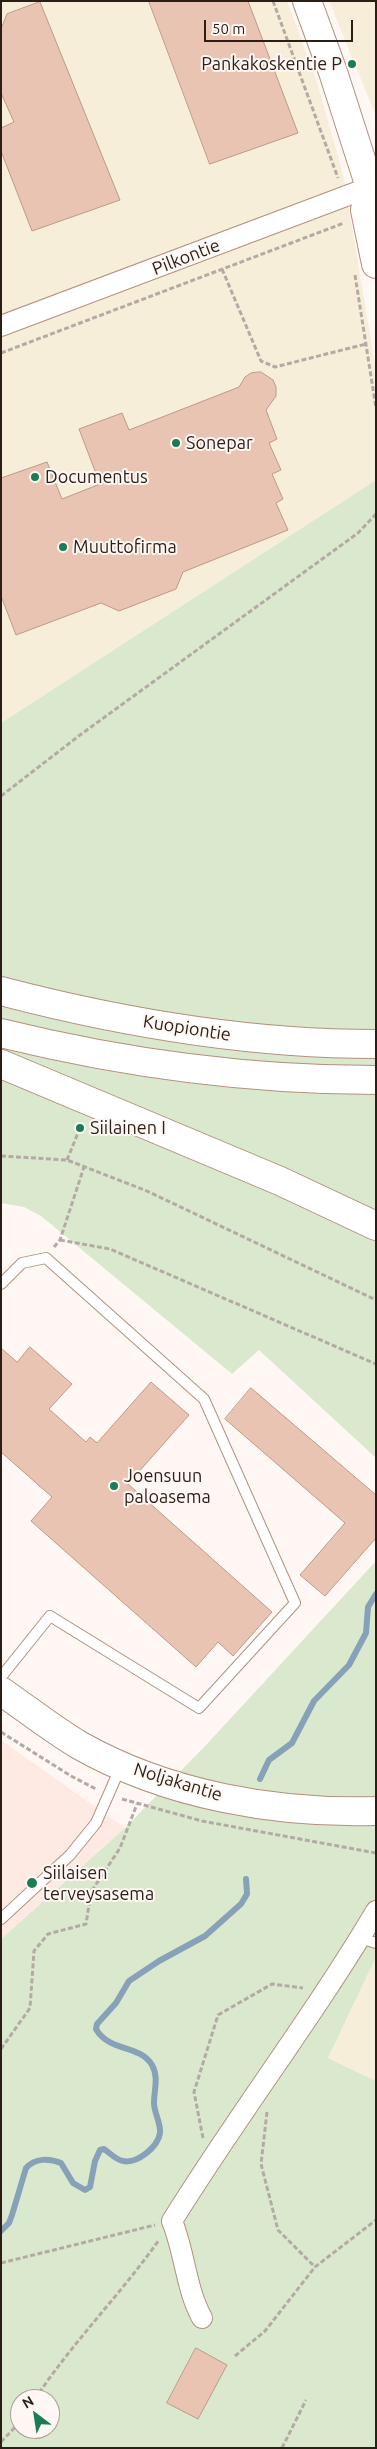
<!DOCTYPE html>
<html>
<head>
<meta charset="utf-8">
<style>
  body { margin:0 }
  #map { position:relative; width:377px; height:2449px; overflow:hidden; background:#fff7f3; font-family:Ubuntu,sans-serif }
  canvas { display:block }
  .frame { position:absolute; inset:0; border:2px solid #2c1e17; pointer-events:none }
  .north { position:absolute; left:10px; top:2389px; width:50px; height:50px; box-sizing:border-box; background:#fff7f3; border:1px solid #aba09b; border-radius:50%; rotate:329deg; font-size:14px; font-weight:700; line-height:20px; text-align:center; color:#2c1e17 }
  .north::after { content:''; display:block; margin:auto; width:18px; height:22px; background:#1b7d55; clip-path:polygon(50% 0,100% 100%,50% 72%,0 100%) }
  .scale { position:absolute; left:204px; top:20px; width:149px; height:22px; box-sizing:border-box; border:2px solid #2c1e17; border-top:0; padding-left:6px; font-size:15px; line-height:18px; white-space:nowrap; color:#2c1e17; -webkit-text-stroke:4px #fff7f3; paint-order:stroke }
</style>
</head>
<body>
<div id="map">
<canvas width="377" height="2449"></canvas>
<div class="frame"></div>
<div class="north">N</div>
<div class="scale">50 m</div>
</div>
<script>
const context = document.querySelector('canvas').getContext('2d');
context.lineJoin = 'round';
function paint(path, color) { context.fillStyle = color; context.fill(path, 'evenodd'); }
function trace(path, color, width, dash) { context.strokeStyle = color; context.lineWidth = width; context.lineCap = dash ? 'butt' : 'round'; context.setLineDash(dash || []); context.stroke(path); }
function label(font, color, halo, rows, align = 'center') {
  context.font = font + ' Ubuntu,sans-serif'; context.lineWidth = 4; context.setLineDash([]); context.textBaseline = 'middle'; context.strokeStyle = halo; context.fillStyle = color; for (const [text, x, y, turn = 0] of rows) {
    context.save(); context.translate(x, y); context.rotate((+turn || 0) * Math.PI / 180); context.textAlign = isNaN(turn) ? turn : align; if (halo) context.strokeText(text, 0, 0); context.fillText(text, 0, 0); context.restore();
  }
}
paint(new Path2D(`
  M1,1H287L317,82L343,174L376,370V480L1,723Z
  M329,1H376V116Z
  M376,1957V2081L328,2058Z`), '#f7eed9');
paint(new Path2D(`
  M1,1740L125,1828L1,1939Z`), '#feeae2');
paint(new Path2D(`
  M376,480V1458L259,1350L232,1374L41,1216L24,1207L1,1203V723Z
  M376,1561V1957L328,2058L376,2081V2448H1V1939L125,1828L206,1745ZM20,2399H50V2429H20Z`), '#dae9ce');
trace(new Path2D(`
  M260,1779L269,1760L292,1743L314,1701L349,1665L366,1633L368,1607L376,1594
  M1,2231L9,2223L12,2215L26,2168C35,2158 49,2158 61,2163L73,2183L85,2190L90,2187L95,2161L100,2150L104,2149C110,2153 116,2160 123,2161C137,2164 158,2147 160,2133C161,2123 154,2113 154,2103C154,2090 159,2077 152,2065C139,2044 109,2052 96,2029L97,2024L116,2003L129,1981L159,1961L205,1936L241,1904L247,1894L246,1879`), '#87a2b8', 6);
const building = new Path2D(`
  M149,1H248L298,133L210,164Z
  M40,2L120,200L32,231L1,151V128L14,122L1,93V29L7,14Z
  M261,372L273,380L276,387V396L266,410L277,439L269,443L281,470L272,474L283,499L276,503L288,530L183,572L176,589L119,611L101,603L16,635L1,596V478L47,462L62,499L100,484L79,429L122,413L129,430L239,387L245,377L251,373Z
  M30,1347L72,1384L49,1409L86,1442L90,1437L97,1443L151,1382L189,1415L128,1484L272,1612L233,1656L218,1642L196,1667L31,1521L52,1497L1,1452V1348L17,1362Z
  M251,1388L376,1495V1538L325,1596L300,1575L345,1523L225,1419Z
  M196,2348L227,2365L198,2419L167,2403Z`);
paint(building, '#e9c4b2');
trace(building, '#bd9a89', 1);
const lane = new Path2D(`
  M1,1284L22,1263L46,1258L204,1399L295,1603L199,1708L50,1616L1,1677
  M1,1919L70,1855L96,1823L121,1766
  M360,1938L376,1943`);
const street = new Path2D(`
  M1,326L370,187
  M202,2318C186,2289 185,2253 172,2221C237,2116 313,2017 376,1911`);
const secondary = new Path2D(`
  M307,1L333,72L370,187L376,194
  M370,187L365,210L376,264
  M1,1691C27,1709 52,1729 79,1745C167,1795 276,1814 376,1811`);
const highway = new Path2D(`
  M1,991C123,1023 250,1044 376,1044
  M1,1033C123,1063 251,1080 376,1080
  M1,1064L280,1181L376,1226`);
trace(lane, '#b3907f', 12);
trace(street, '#b3907f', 22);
trace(secondary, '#b3907f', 30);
trace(highway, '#b3907f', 30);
trace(new Path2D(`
  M273,1L338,178
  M222,269L261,361L275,367L366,344
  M355,275L376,408
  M1,353L344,223
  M1,796L80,735L358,533L376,514
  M1,1156L67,1160L147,1191L376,1300
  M67,1160L80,1128
  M60,1240L110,1249L376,1364
  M54,1247L60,1240L84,1167
  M1,1732L71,1776L96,1789
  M122,1799L202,1821L376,1853
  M1,2049L30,2008L34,1951L48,1934L86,1924L91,1892L120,1848L137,1804
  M267,2112L261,2164L278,2230L315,2267
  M203,2138L194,2092L218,2015L272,1984L303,1988
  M1,2263L155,2225
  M235,2356L265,2331L315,2267L376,2220
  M35,2399C72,2343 120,2295 159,2240
  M1,2442L20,2422
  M282,2448L306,2400`), '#b4aaa5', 3, [5, 2.5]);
trace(lane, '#fff', 10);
trace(street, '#fff', 20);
trace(secondary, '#fff', 28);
trace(highway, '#fff', 28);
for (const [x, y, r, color] of [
  [352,64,5,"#1b7d55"],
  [176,443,5,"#1b7d55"],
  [35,477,5,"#1b7d55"],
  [63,547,5,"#1b7d55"],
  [80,1128,5,"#1b7d55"],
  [114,1486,5,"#1b7d55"],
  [32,1883,6,"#1b7d55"]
]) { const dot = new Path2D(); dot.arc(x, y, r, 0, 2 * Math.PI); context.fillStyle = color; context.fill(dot); trace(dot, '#fff7f3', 2); }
label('18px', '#2c1e17', '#fff7f3', [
  ["Pankakoskentie P",342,64,"right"],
  ["Sonepar",186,443],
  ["Documentus",45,477],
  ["Muuttofirma",73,547],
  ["Siilainen I",90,1128],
  ["Joensuun",124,1476],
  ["paloasema",124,1497],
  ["Siilaisen",43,1873],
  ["terveysasema",43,1894]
], 'left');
label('18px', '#2c1e17', '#fff7f3', [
  ["Pilkontie",186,257,-21],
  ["Kuopiontie",187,1028,9],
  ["Noljakantie",178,1782,17]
]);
</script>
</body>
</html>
